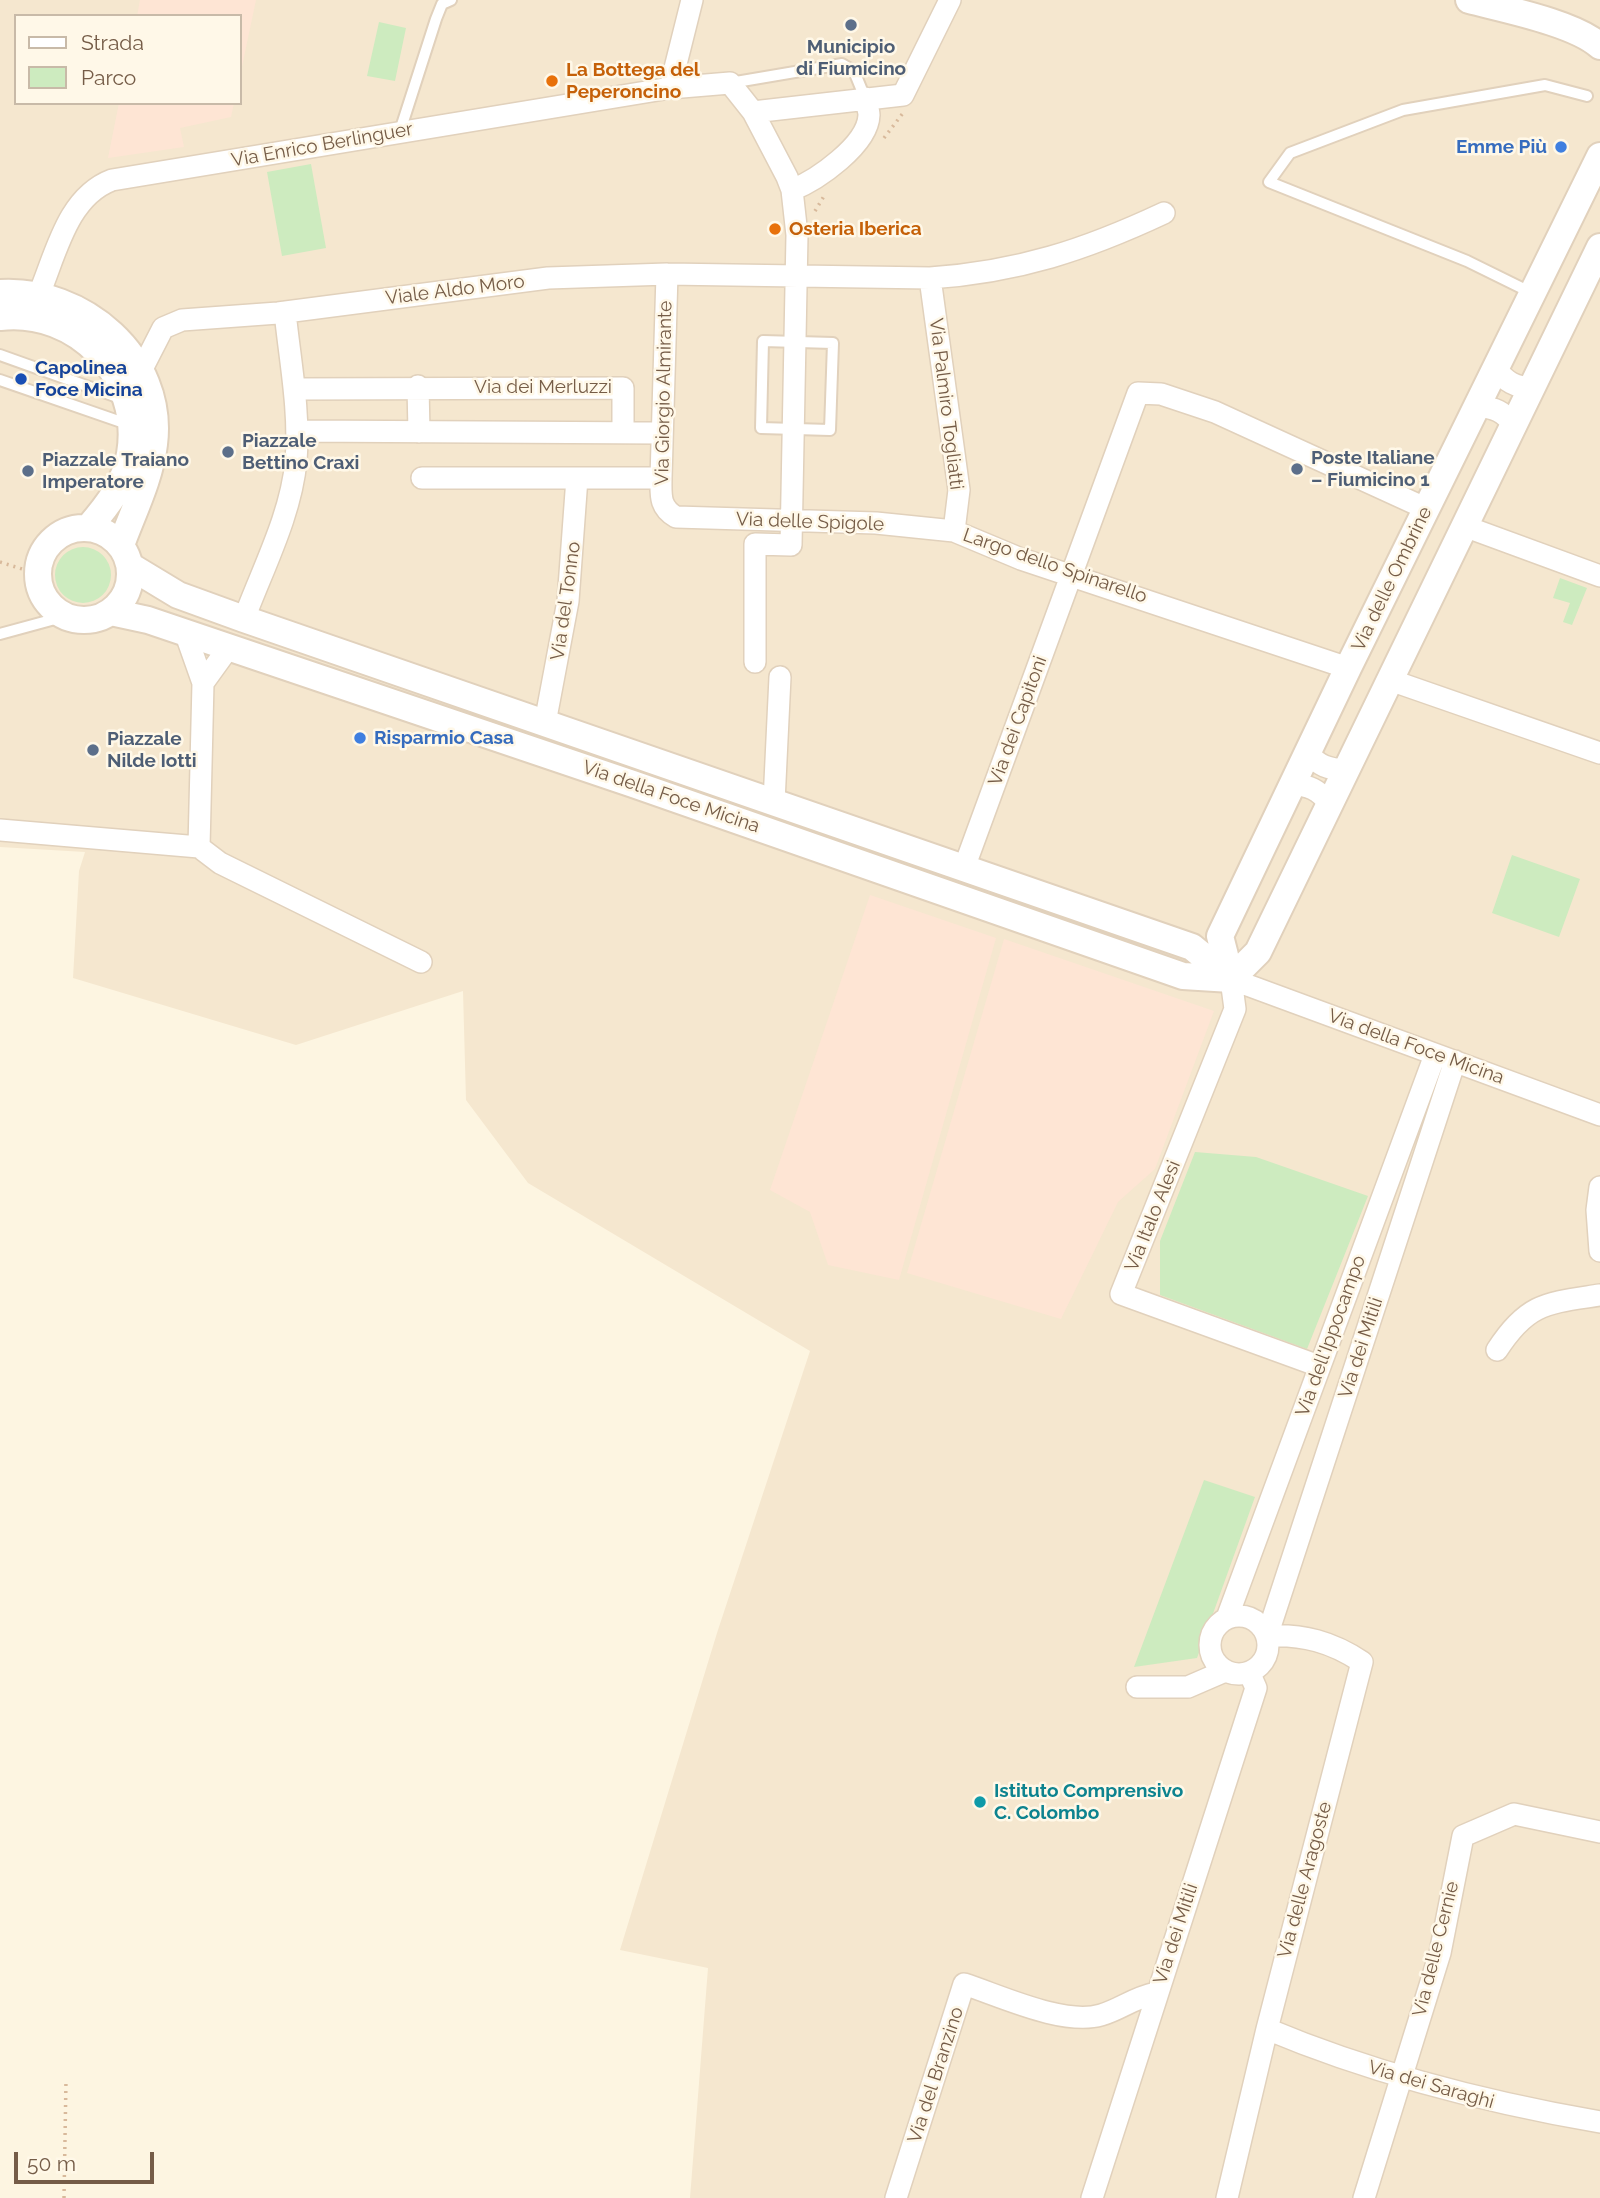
<!DOCTYPE html>
<html>
<head>
<meta charset="utf-8">
<style>
  body { margin:0 }
  #map { position:relative; width:1600px; height:2198px; overflow:hidden; background:#fdf5e1; font-family:Raleway,sans-serif }
  canvas { display:block }
  .legend { position:absolute; left:14px; top:14px; width:228px; height:91px; box-sizing:border-box; background:#fff8e8; border:2px solid #c8baa8; margin:0; padding:9px 12px; list-style:none; font-size:21px; color:#755c47 }
  .legend li { display:flex; align-items:center; gap:14px; height:35px }
  .legend b { width:35px; border:2px solid #c8baa8 }
  .scale { position:absolute; left:14px; top:2152px; width:140px; height:32px; box-sizing:border-box; border:4px solid #755c47; border-top:0; padding-left:9px; font-size:21px; line-height:24px; white-space:nowrap; color:#755c47; -webkit-text-stroke:5px #fff8e8; paint-order:stroke }
</style>
</head>
<body>
<div id="map">
<canvas width="1600" height="2198"></canvas>
<ul class="legend">
<li><b style="height:9px;background:#fff"></b>Strada</li>
<li><b style="height:19px;background:#cdebbf"></b>Parco</li>
</ul>
<div class="scale">50 m</div>
</div>
<script>
const context = document.querySelector('canvas').getContext('2d');
context.lineJoin = 'round';
function paint(path, color) { context.fillStyle = color; context.fill(path, 'evenodd'); }
function trace(path, color, width, dash) { context.strokeStyle = color; context.lineWidth = width; context.lineCap = dash ? 'butt' : 'round'; context.setLineDash(dash || []); context.stroke(path); }
function label(font, color, halo, rows, align = 'center') {
  context.font = font + ' Raleway,sans-serif'; context.lineWidth = 5; context.setLineDash([]); context.textBaseline = 'middle'; context.strokeStyle = halo; context.fillStyle = color; for (const [text, x, y, turn = 0] of rows) {
    context.save(); context.translate(x, y); context.rotate((+turn || 0) * Math.PI / 180); context.textAlign = isNaN(turn) ? turn : align; if (halo) context.strokeText(text, 0, 0); context.fillText(text, 0, 0); context.restore();
  }
}
paint(new Path2D(`
  M0,0H1600V2198H690L708,1968L620,1950L717,1633L810,1351L528,1183L466,1100L463,991L296,1045L73,978L79,871L85,852L0,847ZM16,16H240V103H16Z`), '#f5e7cf');
paint(new Path2D(`
  M140,0H256L240,76V16H137Z
  M119,103H234L231,117L180,128L184,147L108,158Z
  M870,895L996,938L899,1280L828,1265L810,1212L770,1190Z
  M1004,939L1214,1011L1155,1169L1118,1202L1061,1319L907,1273Z`), '#fee5d4');
paint(new Path2D(`
  M379,22L406,28L395,81L367,76Z
  M311,164L326,248L282,256L267,172Z
  M55 575a28 28 0 1 1 56 0a28 28 0 1 1-56 0Z
  M1560,578L1587,588L1572,625L1563,622L1570,603L1553,598Z
  M1512,855L1580,879L1559,937L1492,913Z
  M1195,1152L1256,1157L1368,1196L1307,1349L1160,1295V1241Z
  M1204,1480L1255,1497L1197,1658L1134,1667Z`), '#cdebbf');
const service = new Path2D(`
  M730,83L842,64L854,71L865,98
  M400,131L436,19L442,4L451,0
  M1532,293L1467,261L1269,182L1290,153L1403,110L1545,85L1587,96
  M763,341L833,343L830,430L761,428Z
  M0,355L123,399
  M0,380L130,425
  M0,634L66,616`);
const minor = new Path2D(`
  M670,88L692,0
  M753,112L903,95L950,0
  M792,190C817,180 868,145 869,115C869,110 866,103 865,98
  M667,274L661,478C661,495 659,507 676,517L876,523L954,531L1021,559L1348,668
  M930,278L959,490L954,531
  M39,294C56,254 67,197 112,180L670,88L730,83L753,112L787,177L792,190L797,235L791,545L755,544V662
  M142,369L163,328L182,320L278,313L548,278L667,274L930,278C1018,272 1085,250 1164,213
  M1496,369C1506,382 1515,387 1532,388
  M418,386L419,432
  M295,389L623,388V432
  M1478,406C1495,408 1503,411 1514,425
  M297,431L662,433
  M422,478H661
  M1464,526L1600,576
  M244,619C263,568 291,515 296,461C300,411 290,361 285,312
  M185,632L203,683L199,847
  M1390,680L1600,753
  M203,683L229,647
  M545,723L568,601L577,478
  M1308,753C1319,766 1328,769 1345,770
  M1293,784C1309,786 1318,789 1329,803
  M774,802L780,677
  M0,830L199,847L220,863L421,962
  M964,868L1138,393L1161,394L1215,412L1427,509
  M1600,1187L1597,1210L1600,1251
  M1497,1350C1528,1302 1548,1303 1600,1295
  M1319,1366L1121,1294L1235,1009L1231,979L1600,1115
  M1210 1645a29 29 0 1 1 58 0a29 29 0 1 1-58 0Z
  M1227,1618L1435,1055
  M1137,1687H1188L1225,1671
  M1267,2029C1374,2074 1485,2102 1600,2122
  M896,2198L964,1984C1001,1996 1064,2026 1101,2015C1121,2009 1133,1998 1156,1993
  M1092,2198L1256,1688L1249,1672
  M1227,2198L1267,2029L1362,1662C1332,1642 1303,1634 1267,1636L1455,1061
  M1364,2198L1440,1953L1463,1836L1514,1814L1600,1832`);
const tertiary = new Path2D(`
  M1469,0C1503,9 1575,23 1600,46
  M0,293C82,288 165,357 154,444C150,479 133,512 121,545
  M0,317C77,308 143,377 130,454C125,483 108,505 89,527
  M38 574a46 46 0 1 1 92 0a46 46 0 1 1-92 0Z
  M130,566L178,595L244,619L1192,947L1231,979
  M111,612L148,620L633,784L1183,976L1231,979
  M1231,979L1220,936L1348,668L1600,156
  M1231,979L1258,952L1600,247`);
trace(service, '#e1d1bc', 14);
trace(minor, '#e1d1bc', 24);
trace(tertiary, '#e1d1bc', 30);
trace(new Path2D(`
  M884,138L903,113
  M815,211L824,196
  M0,562L38,574
  M64,2198L66,2080`), '#d8b99b', 3.5, [2, 5]);
trace(service, '#fff', 10);
trace(minor, '#fff', 21);
trace(tertiary, '#fff', 26);
for (const [x, y, r, color] of [
  [851,25,7,"#5c6f8a"],
  [552,81,7,"#e8710a"],
  [1561,147,7,"#3f7fe0"],
  [775,229,7,"#e8710a"],
  [21,379,7,"#1a4fb4"],
  [228,452,7,"#5c6f8a"],
  [1297,469,7,"#5c6f8a"],
  [28,471,7,"#5c6f8a"],
  [360,738,7,"#3f7fe0"],
  [93,750,7,"#5c6f8a"],
  [980,1802,7,"#0f9aa8"]
]) { const dot = new Path2D(); dot.arc(x, y, r, 0, 2 * Math.PI); context.fillStyle = color; context.fill(dot); trace(dot, '#fff8e8', 2.5); }
label('bold 19px', '#4e5e75', '#fff8e8', [
  ["Municipio",851,47,"center"],
  ["di Fiumicino",851,69,"center"],
  ["Piazzale",242,441],
  ["Bettino Craxi",242,463],
  ["Poste Italiane",1311,458],
  ["– Fiumicino 1",1311,480],
  ["Piazzale Traiano",42,460],
  ["Imperatore",42,482],
  ["Piazzale",107,739],
  ["Nilde Iotti",107,761]
], 'left');
label('bold 19px', '#c56008', '#fff8e8', [
  ["La Bottega del",566,70],
  ["Peperoncino",566,92],
  ["Osteria Iberica",789,229]
], 'left');
label('19px', '#755c47', '#fff8e8', [
  ["Via Enrico Berlinguer",322,145,-10],
  ["Viale Aldo Moro",455,290,-7],
  ["Via dei Merluzzi",543,387],
  ["Via Giorgio Almirante",664,393,-89],
  ["Via Palmiro Togliatti",946,404,83],
  ["Via delle Spigole",810,522,2],
  ["Largo dello Spinarello",1055,566,19],
  ["Via delle Ombrine",1392,579,-64],
  ["Via del Tonno",566,601,-82],
  ["Via dei Capitoni",1018,721,-70],
  ["Via della Foce Micina",671,797,19],
  ["Via della Foce Micina",1416,1047,20],
  ["Via Italo Alesi",1153,1216,-68],
  ["Via dell'Ippocampo",1331,1336,-70],
  ["Via dei Mitili",1361,1348,-72],
  ["Via delle Aragoste",1305,1880,-75],
  ["Via dei Mitili",1176,1934,-72],
  ["Via delle Cernie",1436,1949,-76],
  ["Via del Branzino",936,2075,-72],
  ["Via dei Saraghi",1431,2085,16]
]);
label('bold 19px', '#366cbe', '#fff8e8', [
  ["Emme Più",1547,147],
  ["Risparmio Casa",374,738,"left"]
], 'right');
label('bold 19px', '#164399', '#fff8e8', [
  ["Capolinea",35,368],
  ["Foce Micina",35,390]
], 'left');
label('bold 19px', '#0d838f', '#fff8e8', [
  ["Istituto Comprensivo",994,1791],
  ["C. Colombo",994,1813]
], 'left');
</script>
</body>
</html>
